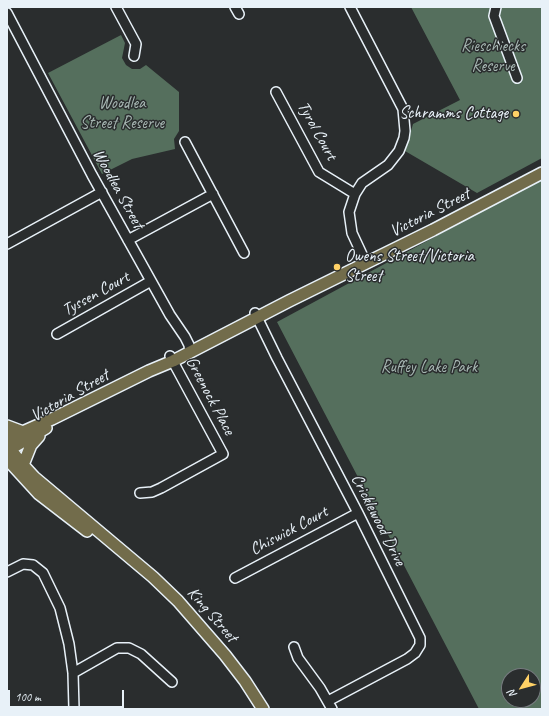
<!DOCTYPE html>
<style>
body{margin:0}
#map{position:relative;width:549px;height:716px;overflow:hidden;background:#2a2d2e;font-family:Caveat,sans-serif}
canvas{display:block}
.frame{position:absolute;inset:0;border:8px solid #e8f1f8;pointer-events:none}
.north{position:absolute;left:501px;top:668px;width:40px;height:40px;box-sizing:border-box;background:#2a2d2e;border:1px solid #767b7f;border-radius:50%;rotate:234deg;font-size:11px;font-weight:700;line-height:16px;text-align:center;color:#e8f1f8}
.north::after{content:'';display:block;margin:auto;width:14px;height:18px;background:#ffd166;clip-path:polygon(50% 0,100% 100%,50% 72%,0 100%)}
.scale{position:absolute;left:8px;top:690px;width:116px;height:18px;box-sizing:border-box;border:2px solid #e8f1f8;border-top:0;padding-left:5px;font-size:12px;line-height:14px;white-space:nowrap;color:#e8f1f8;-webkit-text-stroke:3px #2a2d2e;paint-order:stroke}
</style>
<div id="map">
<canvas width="549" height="716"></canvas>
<div class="frame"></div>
<div class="north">N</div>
<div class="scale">100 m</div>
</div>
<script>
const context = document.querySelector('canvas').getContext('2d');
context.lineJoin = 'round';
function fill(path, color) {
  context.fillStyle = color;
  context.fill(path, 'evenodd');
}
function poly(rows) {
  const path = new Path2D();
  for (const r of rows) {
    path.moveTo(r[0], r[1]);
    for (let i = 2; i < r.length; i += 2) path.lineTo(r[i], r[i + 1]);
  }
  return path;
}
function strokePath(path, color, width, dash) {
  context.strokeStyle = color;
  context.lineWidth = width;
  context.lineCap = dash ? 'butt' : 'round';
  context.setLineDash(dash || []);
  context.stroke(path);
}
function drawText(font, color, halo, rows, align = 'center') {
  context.font = font + ' Caveat,sans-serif';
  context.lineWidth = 3;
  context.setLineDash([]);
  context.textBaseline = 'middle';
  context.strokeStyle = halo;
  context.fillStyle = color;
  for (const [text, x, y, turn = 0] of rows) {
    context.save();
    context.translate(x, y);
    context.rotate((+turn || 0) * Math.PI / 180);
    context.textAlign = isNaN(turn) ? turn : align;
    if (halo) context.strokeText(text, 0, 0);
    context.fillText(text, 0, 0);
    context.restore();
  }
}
fill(poly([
 [411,7,542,7,542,158,477,193,405,151,413,124,460,100],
 [121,35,125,43,122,58,126,65,132,69,140,69,146,65,179,92,179,131,174,139,175,149,132,159,102,174,48,73],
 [542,179,542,709,479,709,277,322],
 [509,676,533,676,533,700,509,700]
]), '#556f5d');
const minor = poly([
 [116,7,136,44,134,56],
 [235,7,239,14],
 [350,7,403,109,405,131,404,138,399,151,388,165,362,183,355,194,349,212,352,233,366,263],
 [496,7,494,16,517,78],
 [7,13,92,175,170,315,185,337,189,345,190,353],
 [276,92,319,172,355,194],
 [185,142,244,253],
 [128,240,213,194],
 [7,244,102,192],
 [255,313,277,358,358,513,420,638,420,645,415,653,407,659,328,701],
 [57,334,151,281],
 [140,493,152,492,161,488,223,454,170,356],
 [7,572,23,564,33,565,43,573,60,608,69,644,73,673,74,709],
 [235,578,358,513],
 [294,647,298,658,320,688,332,709],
 [73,673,117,648,129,648,141,654,172,682]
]);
const major = poly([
 [7,426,23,432],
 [7,439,52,419,149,371,173,361,289,301,433,230,542,173],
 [7,445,23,465,34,477,153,577,178,601,225,655,245,681,263,709],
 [7,451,46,428],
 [7,459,39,494,87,531],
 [23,465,31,445,39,436]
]);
strokePath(minor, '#e8f1f8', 12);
strokePath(major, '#e8f1f8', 14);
strokePath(minor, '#2a2d2e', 9);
strokePath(major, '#726c4b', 11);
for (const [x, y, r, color] of [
 [516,114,4,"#ffd166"],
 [337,267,4,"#ffd166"]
]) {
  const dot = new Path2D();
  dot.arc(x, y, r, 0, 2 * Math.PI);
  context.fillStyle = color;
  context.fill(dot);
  strokePath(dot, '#2a2d2e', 1.5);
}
drawText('17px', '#a6b6b2', '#2a2d2e', [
 ["Rieschiecks",493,47],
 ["Reserve",493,67],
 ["Woodlea",122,104],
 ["Street Reserve",122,124],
 ["Ruffey Lake Park",429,368]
]);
drawText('17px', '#e8f1f8', '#2a2d2e', [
 ["Schramms Cottage",508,114],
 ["Owens Street/Victoria",345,257,"left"],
 ["Street",345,277,"left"]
], 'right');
drawText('17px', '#e8f1f8', '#2a2d2e', [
 ["Tyrol Court",317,131,61],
 ["Woodlea Street",118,189,61],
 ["Victoria Street",430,213,-27],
 ["Tyssen Court",96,294,-29],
 ["Victoria Street",70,396,-30],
 ["Greenock Place",210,396,62],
 ["Cricklewood Drive",378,520,63],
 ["Chiswick Court",289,531,-28],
 ["King Street",212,615,49]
]);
</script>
